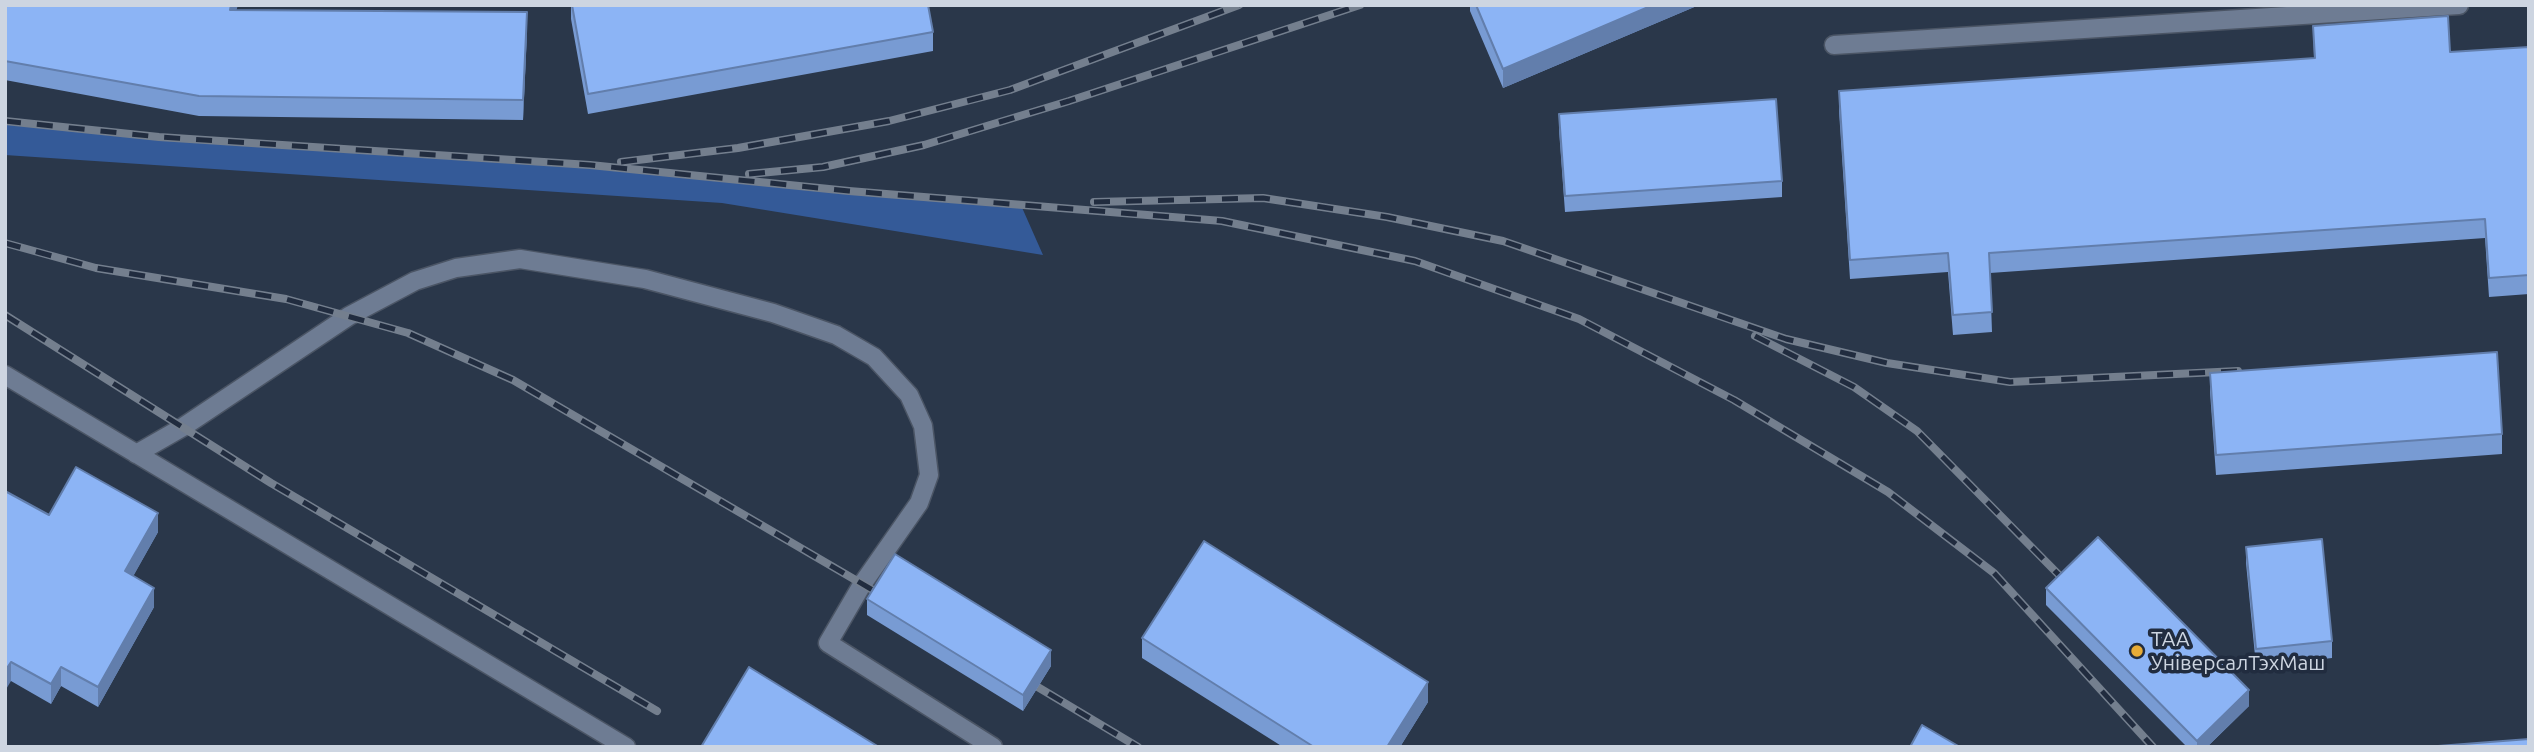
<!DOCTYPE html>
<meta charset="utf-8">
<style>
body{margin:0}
#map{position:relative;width:2534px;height:752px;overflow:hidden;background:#2a374a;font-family:Ubuntu,sans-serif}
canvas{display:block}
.frame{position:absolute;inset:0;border:7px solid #cdd5e1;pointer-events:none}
</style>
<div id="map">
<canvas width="2534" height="752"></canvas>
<div class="frame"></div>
</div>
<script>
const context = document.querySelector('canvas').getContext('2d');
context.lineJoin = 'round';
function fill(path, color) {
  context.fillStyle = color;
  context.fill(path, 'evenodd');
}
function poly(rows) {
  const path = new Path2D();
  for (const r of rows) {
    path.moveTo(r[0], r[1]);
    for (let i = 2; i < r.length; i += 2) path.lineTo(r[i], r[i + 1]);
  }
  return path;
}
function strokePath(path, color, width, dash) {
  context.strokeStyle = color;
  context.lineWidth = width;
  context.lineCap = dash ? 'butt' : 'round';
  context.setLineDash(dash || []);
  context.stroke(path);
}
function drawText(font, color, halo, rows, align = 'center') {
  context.font = font + ' Ubuntu,sans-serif';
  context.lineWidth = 7;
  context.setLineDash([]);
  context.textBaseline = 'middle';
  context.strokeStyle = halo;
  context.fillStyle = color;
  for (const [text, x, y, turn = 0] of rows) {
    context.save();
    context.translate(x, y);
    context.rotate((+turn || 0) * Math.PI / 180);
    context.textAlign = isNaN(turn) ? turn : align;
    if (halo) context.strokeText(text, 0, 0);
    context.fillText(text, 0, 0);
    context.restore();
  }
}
fill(poly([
 [5,121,159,137,590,165,1020,203,1043,255,722,203,5,155]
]), '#345a98');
const minor = poly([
 [1834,45,2459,5],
 [5,375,626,747],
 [136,454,183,427,349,316,415,281,456,268,520,259,645,279,773,313,836,335,874,357,909,395,923,426,929,475,919,503,863,583,828,643,993,747]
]);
strokePath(minor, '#4b5565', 21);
strokePath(minor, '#6e7c93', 18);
const rail = poly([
 [5,121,159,137,590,165,849,191,1222,221,1415,261,1579,319,1734,400,1888,492,1994,573,2153,747],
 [621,162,738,148,889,121,1010,90,1239,5],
 [749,174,823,167,924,145,1069,101,1360,5],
 [1094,202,1263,198,1387,217,1503,241,1786,339,1887,363,2010,382,2238,371],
 [5,243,96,268,286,299,408,333,513,380,888,599],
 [5,315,271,483,657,711],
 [1755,336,1854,387,1917,431,2059,575],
 [1021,677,1138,747]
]);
strokePath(rail, '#747f8e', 8);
strokePath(rail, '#212c3f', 5, [16]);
fill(poly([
 [5,5,238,5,236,10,527,31,523,120,199,116,5,80],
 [571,5,928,5,933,32,933,51,588,114,571,19],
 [1470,5,1699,5,1503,88,1470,11],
 [2313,26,2450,52,2529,47,2529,294,2489,297,2485,238,1990,273,1992,332,1953,335,1948,272,1850,279,1839,111,1839,91,2314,58],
 [1559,114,1782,181,1782,197,1565,212,1559,130],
 [2210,373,2502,434,2502,454,2216,475,2210,392],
 [5,491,49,515,158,532,133,576,154,607,98,707,61,686,51,704,11,681],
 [2246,547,2332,641,2332,658,2256,666,2246,563],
 [2046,588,2249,706,2207,747,2187,747,2046,605],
 [867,599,1051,666,1023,711,867,615],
 [1142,638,1428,702,1400,747,1283,747,1142,658]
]), '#789bd3');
fill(poly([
 [231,5,238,5,230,30,230,10],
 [1653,5,1699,5,1503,88,1503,69],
 [527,12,527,31,523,120,523,100],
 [158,513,158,532,125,591,125,571],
 [154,588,154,607,98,707,98,687],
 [1051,650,1051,666,1023,711,1023,695],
 [11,662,11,681,5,691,5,671],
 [61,667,61,686,51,704,51,684],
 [1428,682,1428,702,1400,747,1387,747],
 [2249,690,2249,706,2207,747,2197,747,2197,741]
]), '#627eac');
const building = poly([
 [5,5,231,5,230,10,527,12,523,100,199,96,5,61,5,5],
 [572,5,928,5,933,32,588,94,572,5],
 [1476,5,1653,5,1503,69,1476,5],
 [2448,16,2450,52,2529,47,2529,275,2489,278,2485,219,1989,253,1992,312,1953,315,1948,253,1850,260,1839,91,2315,58,2313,26,2448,16],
 [1776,99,1782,181,1565,196,1559,114,1776,99],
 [2497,352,2502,434,2216,455,2210,373,2497,352],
 [76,467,158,513,125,571,154,588,98,687,61,667,51,684,11,662,5,671,5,491,49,515,76,467],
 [2098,537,2249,690,2197,741,2046,588,2098,537],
 [2322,539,2332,641,2256,649,2246,547,2322,539],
 [1204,541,1428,682,1387,747,1314,747,1142,638,1204,541],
 [895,554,1051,650,1023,695,867,599,895,554],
 [749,667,879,747,701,747,749,667],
 [1922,725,1960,747,1910,747,1922,725],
 [2529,739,2529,747,2425,747,2529,739]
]);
fill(building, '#8cb4f5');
strokePath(building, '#627eac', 2);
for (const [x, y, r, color] of [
 [2137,651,7,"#e7ac37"]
]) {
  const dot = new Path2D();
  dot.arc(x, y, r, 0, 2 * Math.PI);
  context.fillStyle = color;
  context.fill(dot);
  strokePath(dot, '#212c3f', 2.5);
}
drawText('21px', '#cdd5e1', '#212c3f', [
 ["ТАА",2151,639],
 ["УніверсалТэхМаш",2151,663]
], 'left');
</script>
